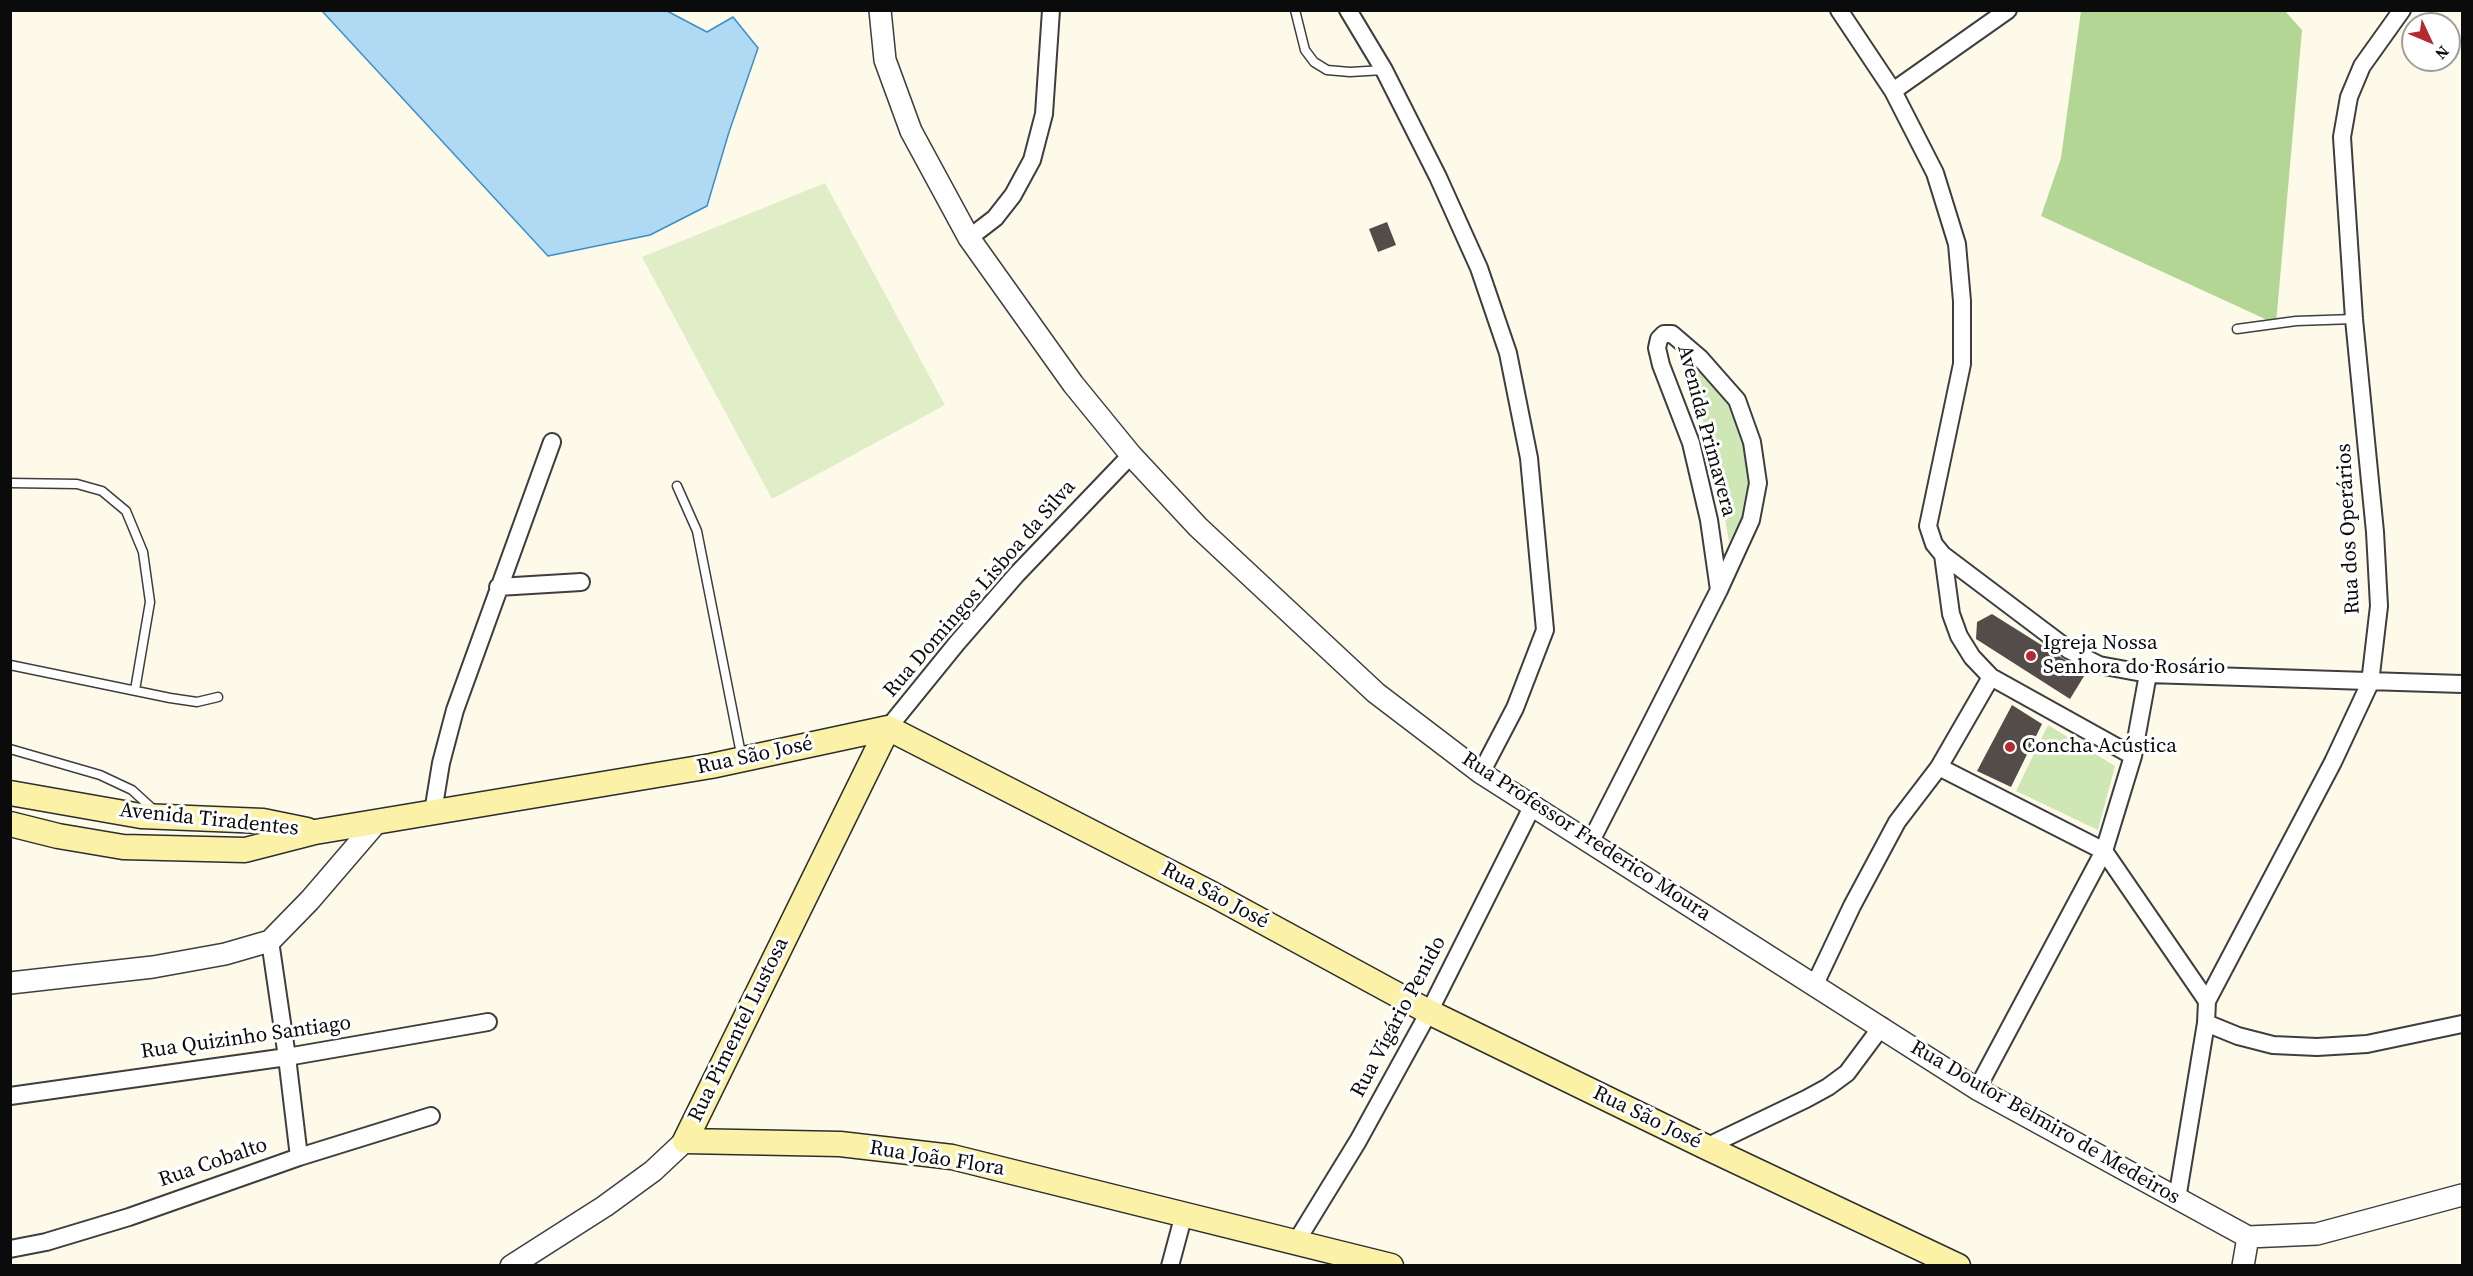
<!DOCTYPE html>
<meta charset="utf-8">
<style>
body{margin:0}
#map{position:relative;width:2473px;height:1276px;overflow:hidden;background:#fefae9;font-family:"Source Serif 4",serif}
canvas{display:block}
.frame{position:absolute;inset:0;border:12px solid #0b0b0b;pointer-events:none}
.north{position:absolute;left:2401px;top:12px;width:60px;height:60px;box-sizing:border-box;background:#fff;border:2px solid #9d9d9d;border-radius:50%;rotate:134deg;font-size:16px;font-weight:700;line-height:24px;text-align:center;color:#0b0b0b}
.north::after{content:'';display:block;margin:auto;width:21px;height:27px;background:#b42a31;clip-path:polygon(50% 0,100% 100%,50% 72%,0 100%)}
</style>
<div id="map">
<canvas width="2473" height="1276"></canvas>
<div class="frame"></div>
<div class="north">N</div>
</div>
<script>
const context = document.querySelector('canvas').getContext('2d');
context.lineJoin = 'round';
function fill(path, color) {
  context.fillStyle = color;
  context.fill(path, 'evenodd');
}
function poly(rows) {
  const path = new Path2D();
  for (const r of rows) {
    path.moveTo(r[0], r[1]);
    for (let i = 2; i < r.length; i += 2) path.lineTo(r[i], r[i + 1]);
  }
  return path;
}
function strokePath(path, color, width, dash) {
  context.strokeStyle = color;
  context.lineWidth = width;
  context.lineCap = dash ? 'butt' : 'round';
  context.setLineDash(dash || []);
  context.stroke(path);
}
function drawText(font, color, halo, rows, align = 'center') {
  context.font = font + ' "Source Serif 4",serif';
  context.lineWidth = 6;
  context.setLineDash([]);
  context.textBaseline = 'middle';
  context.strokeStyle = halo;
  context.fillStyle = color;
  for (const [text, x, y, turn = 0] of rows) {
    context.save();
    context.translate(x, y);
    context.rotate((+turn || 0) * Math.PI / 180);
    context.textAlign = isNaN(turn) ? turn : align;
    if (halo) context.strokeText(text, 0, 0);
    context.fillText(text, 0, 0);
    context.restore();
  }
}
fill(poly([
 [1678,347,1730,399,1746,435,1755,492,1729,542,1714,453],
 [2048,725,2115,766,2098,830,2016,791]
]), '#cfe6b5');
fill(poly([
 [2081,11,2285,11,2302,30,2276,324,2041,216,2061,158]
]), '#b3d695');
fill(poly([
 [825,183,945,405,772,499,642,257]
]), '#e0eec7');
const water = poly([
 [322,11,667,11,707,32,733,17,758,48,729,132,707,206,650,235,548,256,322,11]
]);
fill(water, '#b0daf3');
strokePath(water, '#3b8fc7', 1.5);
fill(poly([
 [1387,222,1396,245,1378,252,1369,229],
 [1992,614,2086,673,2070,699,1976,639,1977,622],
 [2012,705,2042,724,2011,787,1977,771]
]), '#534c48');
const service = poly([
 [1295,10,1305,50,1314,62,1327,70,1350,72,1384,70],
 [2237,329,2296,321,2354,319],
 [10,483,77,484,102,491,126,511,143,552,150,602,135,690],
 [677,486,697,531,742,759],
 [10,665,170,698,197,702,218,697],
 [10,749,100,775,132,790,156,812]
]);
const minor = poly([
 [1348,10,1384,70,1438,177,1479,268,1508,353,1529,458,1545,630,1515,708,1481,773],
 [1839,10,1893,91,1935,173,1957,244,1962,301,1962,364,1928,526,1934,544,1943,555,2069,650,2099,665,2148,674,2462,684],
 [1893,91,2008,10],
 [969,238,995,218,1013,195,1032,160,1044,114,1051,10],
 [1943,555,1951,614,1959,636,1972,657,1991,677,2133,756],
 [498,587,581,582],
 [888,728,957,643,1017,574,1131,455],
 [1939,767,2104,851,2207,1001],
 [433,812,441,763,455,710,552,442],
 [1591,841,1719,590,1751,520,1758,483,1752,442,1737,400,1700,358,1672,334,1664,334,1659,339,1657,348,1661,365,1691,443,1709,520,1719,590],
 [270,941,287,1057,299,1157],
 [1815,984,1852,906,1897,822,1939,767,1991,677],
 [2206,1023,2238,1036,2273,1045,2317,1047,2367,1044,2462,1024],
 [1977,1089,2104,851,2133,756,2148,674],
 [10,1096,287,1057,488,1022],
 [1706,1147,1806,1099,1828,1087,1847,1073,1882,1026],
 [2177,1199,2206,1023,2207,1001,2333,762,2370,683,2379,606,2375,532,2354,319,2342,137,2349,97,2362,66,2402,10],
 [1296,1242,1358,1141,1429,1012,1532,807],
 [10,1249,46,1242,129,1217,299,1157,431,1116],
 [1170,1266,1184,1214]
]);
const tertiary = poly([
 [880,10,885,60,911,131,969,238,1073,384,1131,455,1198,527,1376,693,1481,773,1977,1089,2248,1237,2317,1234,2462,1195],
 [10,983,153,967,225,954,270,941,310,900,377,822],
 [511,1266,605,1206,653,1171,685,1141],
 [2243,1266,2248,1237]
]);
const secondary = poly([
 [888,728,685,1141,840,1144,952,1157,1391,1266],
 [10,793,141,816,263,821,307,830],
 [10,824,58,836,123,847,245,850,315,832,711,766,888,728,1212,894,1429,1012,1706,1147,1958,1266]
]);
strokePath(service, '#3e3e3e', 11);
strokePath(minor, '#3e3e3e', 20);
strokePath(tertiary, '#3e3e3e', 24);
strokePath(secondary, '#2d2d2d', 27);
strokePath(service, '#fff', 8);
strokePath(minor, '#fff', 16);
strokePath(tertiary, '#fff', 21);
strokePath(secondary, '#fbf2a7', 24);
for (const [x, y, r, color] of [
 [2031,656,6,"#b42a31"],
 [2010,747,6,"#b42a31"]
]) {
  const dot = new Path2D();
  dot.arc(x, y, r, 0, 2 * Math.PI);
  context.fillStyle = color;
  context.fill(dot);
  strokePath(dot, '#fff', 2);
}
drawText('21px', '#0b0b0b', '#fff', [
 ["Avenida Primavera",1706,431,75],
 ["Rua dos Operários",2349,529,-93],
 ["Rua Domingos Lisboa da Silva",980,589,-49],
 ["Rua São José",755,756,-12],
 ["Avenida Tiradentes",209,820,6],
 ["Rua Professor Frederico Moura",1586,837,33],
 ["Rua São José",1215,896,28],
 ["Rua Vigário Penido",1399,1017,-62],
 ["Rua Pimentel Lustosa",739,1030,-64],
 ["Rua Quizinho Santiago",246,1038,-8],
 ["Rua São José",1647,1118,26],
 ["Rua Doutor Belmiro de Medeiros",2045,1123,30],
 ["Rua João Flora",937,1159,9],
 ["Rua Cobalto",213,1163,-19]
]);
drawText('21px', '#0b0b0b', '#fff', [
 ["Igreja Nossa",2043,644],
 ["Senhora do Rosário",2043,668],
 ["Concha Acústica",2022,747]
], 'left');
</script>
